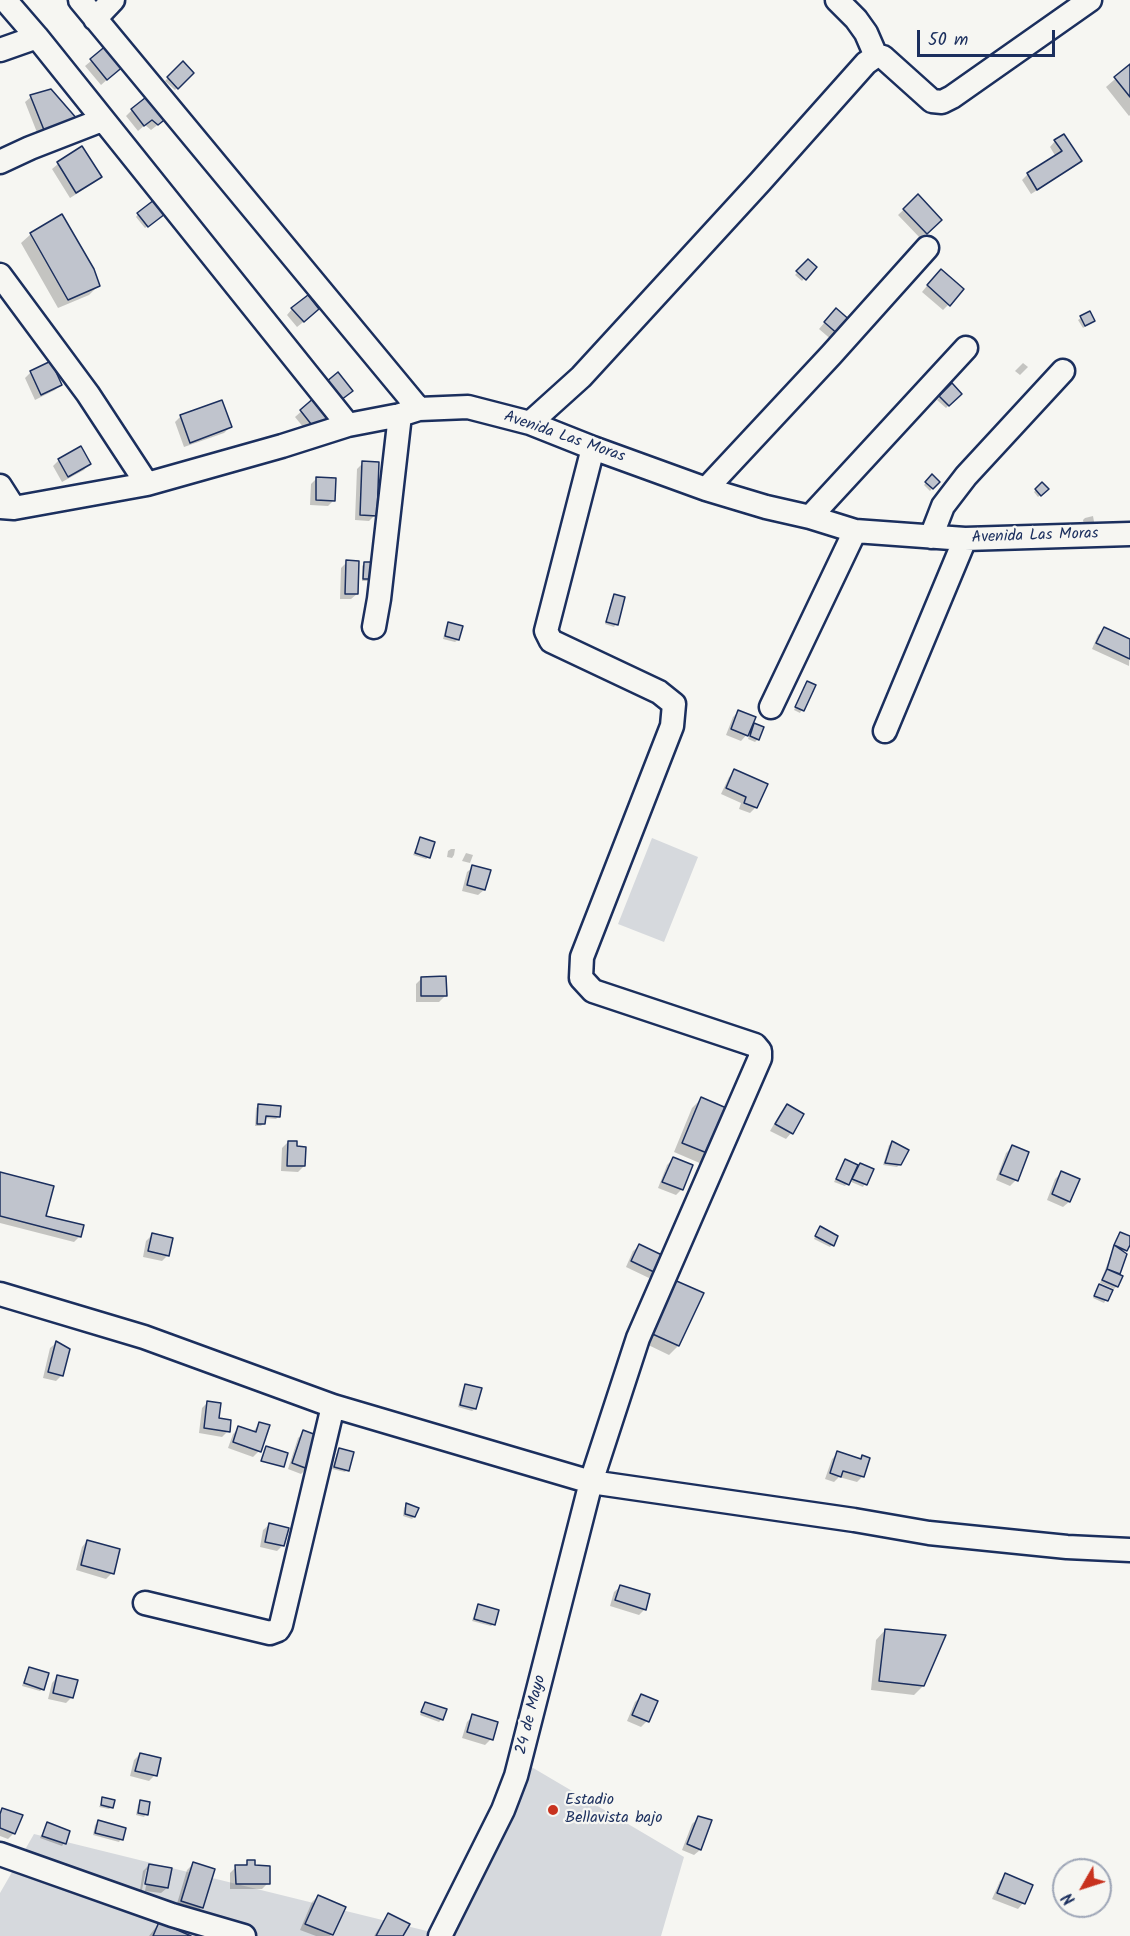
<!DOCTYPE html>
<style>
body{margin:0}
#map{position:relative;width:1130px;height:1936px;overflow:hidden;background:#f6f6f2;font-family:Kalam,sans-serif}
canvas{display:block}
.north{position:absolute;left:1052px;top:1858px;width:60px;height:60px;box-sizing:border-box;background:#f6f6f2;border:2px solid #9ea6b7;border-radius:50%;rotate:231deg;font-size:16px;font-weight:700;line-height:24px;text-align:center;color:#1b2f5e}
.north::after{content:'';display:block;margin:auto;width:21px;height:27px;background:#c8321e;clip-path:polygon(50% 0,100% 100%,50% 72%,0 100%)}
.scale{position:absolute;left:917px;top:30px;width:138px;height:27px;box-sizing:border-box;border:3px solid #1b2f5e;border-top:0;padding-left:8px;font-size:18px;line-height:21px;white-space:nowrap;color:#1b2f5e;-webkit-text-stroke:4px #f6f6f2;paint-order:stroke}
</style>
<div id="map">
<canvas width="1130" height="1936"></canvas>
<div class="north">N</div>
<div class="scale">50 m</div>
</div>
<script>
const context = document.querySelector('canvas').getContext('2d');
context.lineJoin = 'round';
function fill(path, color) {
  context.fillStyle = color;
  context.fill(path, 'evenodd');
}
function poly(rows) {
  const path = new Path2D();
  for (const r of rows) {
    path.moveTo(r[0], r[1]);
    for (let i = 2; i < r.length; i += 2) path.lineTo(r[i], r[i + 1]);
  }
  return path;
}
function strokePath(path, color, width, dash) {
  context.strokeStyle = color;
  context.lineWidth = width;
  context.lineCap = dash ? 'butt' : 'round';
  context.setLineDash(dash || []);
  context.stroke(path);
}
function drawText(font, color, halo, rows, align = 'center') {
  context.font = font + ' Kalam,sans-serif';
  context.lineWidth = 4.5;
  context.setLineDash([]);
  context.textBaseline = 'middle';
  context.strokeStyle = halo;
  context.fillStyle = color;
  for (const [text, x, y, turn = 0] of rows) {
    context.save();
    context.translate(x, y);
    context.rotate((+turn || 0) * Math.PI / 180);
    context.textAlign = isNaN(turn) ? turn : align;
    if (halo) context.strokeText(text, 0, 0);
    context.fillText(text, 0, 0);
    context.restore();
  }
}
fill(poly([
 [652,838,698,857,664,942,618,924],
 [523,1762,684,1857,661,1936,442,1936],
 [34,1834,431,1932,428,1936,0,1936,0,1893]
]), '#d6d9dd');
fill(poly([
 [91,61,117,71,101,85,85,66],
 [183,63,192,73,175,90,165,81],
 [1130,66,1130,115,1129,116,1106,87],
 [31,97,76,120,40,140,25,102],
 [132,110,160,123,151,130,145,125,138,131,126,116],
 [1055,141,1080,161,1074,167,1031,194,1022,180,1028,174,1056,157,1050,147],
 [82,148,100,177,94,183,70,198,52,169,58,164],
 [918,196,940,220,921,239,898,215],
 [138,214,160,216,145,228,136,217],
 [61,216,99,285,89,295,58,308,21,243,31,234],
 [808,261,815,267,802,281,795,275],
 [935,276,949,304,943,310,922,292],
 [292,309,312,315,297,327,287,315],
 [830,316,850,322,833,341,819,329],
 [1081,318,1091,323,1083,328,1078,320],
 [1023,363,1028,367,1020,375,1015,371],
 [31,372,61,384,55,390,35,400,25,378],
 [952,385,960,394,946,408,937,400],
 [315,399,328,416,308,433,295,417],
 [181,416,230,427,224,433,184,447,175,422],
 [81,448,89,464,84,470,62,482,53,466,59,460],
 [363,463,375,515,369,521,355,520,357,469],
 [932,476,938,482,930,491,924,485],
 [317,478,334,500,328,506,310,505,311,484],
 [1042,484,1047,489,1038,497,1034,492],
 [1093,516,1095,527,1085,531,1083,520,1085,518],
 [347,562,357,594,351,599,340,599,341,568],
 [364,564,371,581,362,581,362,566],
 [614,596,616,624,614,627,605,624,612,598],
 [449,624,458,640,455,642,443,639,446,626],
 [1104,629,1130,641,1129,666,1092,649,1098,635],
 [807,683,814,686,800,713,794,710],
 [739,711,748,732,755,725,758,739,755,742,748,739,751,730,741,741,726,735,733,717],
 [735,771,756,807,750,813,739,809,741,803,721,794,729,777],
 [420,839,429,857,426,859,413,855],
 [451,849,455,849,454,855,452,858,447,857,448,851],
 [466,853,473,855,470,863,462,861],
 [473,867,484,890,478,895,462,891,467,872],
 [422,978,445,996,439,1002,416,1002,416,984],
 [701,1099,729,1110,702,1164,674,1152,692,1108],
 [259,1105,279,1116,276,1119,264,1118,263,1124,261,1126,255,1126,256,1108],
 [787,1106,802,1114,791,1133,786,1139,770,1131,781,1112],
 [288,1142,304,1166,298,1172,281,1171,282,1148],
 [892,1143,900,1164,897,1167,883,1165,889,1145],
 [1012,1147,1016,1180,1010,1186,996,1180,1006,1153],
 [673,1159,682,1189,676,1195,658,1188,667,1165],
 [845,1160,853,1172,861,1164,872,1170,863,1187,849,1181,845,1186,834,1182],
 [1061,1173,1078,1180,1069,1202,1063,1207,1047,1200,1055,1179],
 [0,1174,44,1217,80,1236,74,1242,0,1223],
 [818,1230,832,1245,830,1247,814,1239],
 [152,1235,168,1255,162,1261,143,1257,146,1241],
 [1118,1236,1130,1238,1130,1241,1123,1253,1119,1273,1117,1275,1117,1286,1114,1289,1100,1283],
 [639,1246,655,1272,649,1278,626,1267,633,1251],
 [1097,1289,1111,1291,1104,1303,1093,1298],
 [702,1294,678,1346,669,1355,640,1341],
 [56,1343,62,1375,56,1381,43,1378,50,1348],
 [466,1385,475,1409,472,1411,458,1407,463,1388],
 [208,1402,217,1420,228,1431,222,1437,199,1433,202,1408],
 [260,1423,259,1451,253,1457,228,1448,233,1434,239,1428,253,1432],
 [304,1432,307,1468,301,1474,288,1469,298,1438],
 [340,1450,347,1470,345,1472,332,1469,337,1453],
 [838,1453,859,1460,863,1457,862,1477,857,1482,839,1477,834,1482,825,1479,832,1459],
 [406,1505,414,1517,412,1519,403,1516,404,1508],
 [269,1525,283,1545,277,1551,260,1547,263,1530],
 [87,1541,112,1573,106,1579,76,1570,82,1547],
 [620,1587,645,1609,639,1615,610,1606,614,1592],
 [478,1606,494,1624,491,1626,472,1621,476,1609],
 [885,1630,923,1686,914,1695,871,1690,876,1640],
 [30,1669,43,1689,40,1691,22,1686,27,1671],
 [57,1677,72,1697,66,1703,48,1699,52,1683],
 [641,1696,647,1721,641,1727,627,1721,635,1702],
 [425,1703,442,1719,439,1722,420,1715],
 [473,1716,491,1739,485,1745,462,1738,467,1722],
 [140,1754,155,1775,149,1781,130,1776,134,1760],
 [103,1799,112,1807,109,1809,99,1807],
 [141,1802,146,1814,144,1817,136,1815,138,1805],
 [3,1809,14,1833,8,1839,0,1836,0,1812],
 [698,1818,710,1821,700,1850,694,1855,682,1850,692,1824],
 [98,1822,121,1839,119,1842,93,1835,95,1825],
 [47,1824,64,1843,62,1846,40,1838],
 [248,1862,268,1883,262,1889,230,1889,230,1873,236,1867,243,1867],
 [193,1864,202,1907,196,1913,176,1907,187,1870],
 [149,1865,167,1888,161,1893,145,1891,149,1870,146,1870,142,1890,140,1890,143,1871],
 [1006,1875,1023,1903,1018,1909,992,1899,1000,1881],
 [318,1896,332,1934,330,1936,316,1936,300,1930,312,1902],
 [388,1915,402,1936,374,1936,383,1921],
 [159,1923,188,1936,149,1936]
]), '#0003');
const building = poly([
 [108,44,125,65,107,80,90,59,108,44],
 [183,61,194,73,178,89,167,77,183,61],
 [1130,64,1130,97,1114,77,1130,64],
 [51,89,78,120,46,135,30,95,51,89],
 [150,94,168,117,158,125,152,120,144,126,131,109,150,94],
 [1064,134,1082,161,1037,190,1027,173,1062,151,1054,140,1064,134],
 [82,146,102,177,76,193,57,162,82,146],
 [918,194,942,220,927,234,903,209,918,194],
 [154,200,165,214,148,227,137,213,154,200],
 [62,214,94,269,100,286,68,300,30,233,62,214],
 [808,259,817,267,806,280,796,271,808,259],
 [941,269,964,289,950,306,927,285,941,269],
 [308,295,319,309,304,322,291,308,308,295],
 [836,308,852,322,840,336,824,322,836,308],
 [1090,311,1095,321,1085,326,1080,316,1090,311],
 [51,361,62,385,41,395,30,371,51,361],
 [338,372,353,391,341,400,326,382,338,372],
 [952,383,962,394,949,406,939,396,952,383],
 [315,397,330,416,315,429,300,410,315,397],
 [222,400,232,427,190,443,180,415,222,400],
 [81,446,91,464,68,477,58,459,81,446],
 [362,461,379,462,377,516,360,515,362,461],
 [932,474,940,482,933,489,925,482,932,474],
 [316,477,336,478,335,501,316,500,316,477],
 [1042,482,1049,489,1041,496,1035,489,1042,482],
 [346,560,359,561,358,594,345,594,346,560],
 [364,562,376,562,375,579,363,579,364,562],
 [614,594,625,597,618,625,606,622,614,594],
 [448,622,463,626,459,640,445,636,448,622],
 [1104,627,1130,639,1130,659,1096,643,1104,627],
 [807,681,816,685,804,711,795,707,807,681],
 [738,710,756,717,748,736,731,729,738,710],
 [754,723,764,727,759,740,750,736,754,723],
 [734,769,768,784,757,808,744,803,746,797,726,788,734,769],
 [420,837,435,842,430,858,415,853,420,837],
 [472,865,491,870,485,890,467,885,472,865],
 [446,976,447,996,421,996,421,977,446,976],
 [701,1097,731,1110,712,1155,682,1143,701,1097],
 [258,1104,281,1106,280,1117,266,1116,265,1124,257,1124,258,1104],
 [787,1104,804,1114,793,1134,775,1124,787,1104],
 [288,1141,297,1141,297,1146,306,1147,305,1166,287,1166,288,1141],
 [892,1141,909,1150,901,1165,885,1163,892,1141],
 [1012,1145,1029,1152,1018,1181,1000,1174,1012,1145],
 [673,1157,693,1165,683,1190,662,1182,673,1157],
 [845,1159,858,1165,849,1185,836,1179,845,1159],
 [860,1163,874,1169,867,1185,852,1179,860,1163],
 [1061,1171,1080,1179,1070,1202,1052,1194,1061,1171],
 [0,1172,54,1186,46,1216,84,1225,81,1237,0,1216,0,1172],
 [820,1226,838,1236,834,1246,815,1236,820,1226],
 [1120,1232,1130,1236,1130,1245,1127,1251,1114,1245,1120,1232],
 [152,1233,173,1238,169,1256,148,1251,152,1233],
 [639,1244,664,1256,656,1273,631,1261,639,1244],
 [1114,1245,1127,1254,1120,1274,1107,1269,1114,1245],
 [1107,1269,1123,1276,1118,1287,1102,1280,1107,1269],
 [672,1279,704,1293,679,1346,648,1332,672,1279],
 [1099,1284,1113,1290,1108,1301,1094,1296,1099,1284],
 [56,1341,70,1349,63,1376,48,1372,56,1341],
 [465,1384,482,1388,476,1409,460,1405,465,1384],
 [207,1401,221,1403,219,1418,231,1420,230,1432,204,1428,207,1401],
 [259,1422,270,1425,261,1452,233,1442,238,1426,256,1432,259,1422],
 [303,1430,319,1436,308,1469,292,1463,303,1430],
 [266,1446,288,1453,284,1467,261,1461,266,1446],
 [339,1448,354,1452,349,1471,334,1467,339,1448],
 [837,1451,861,1459,862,1455,870,1458,864,1477,843,1471,841,1477,830,1473,837,1451],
 [406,1503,419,1508,415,1517,405,1514,406,1503],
 [269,1523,289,1528,284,1546,265,1542,269,1523],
 [87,1540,120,1549,114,1574,81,1565,87,1540],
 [620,1585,650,1594,646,1610,615,1600,620,1585],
 [478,1604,499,1610,495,1625,474,1619,478,1604],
 [885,1629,946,1635,924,1686,879,1681,885,1629],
 [29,1667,49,1673,44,1690,24,1683,29,1667],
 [57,1675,78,1680,73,1698,53,1693,57,1675],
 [641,1694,658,1701,649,1722,632,1715,641,1694],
 [425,1702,447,1709,443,1720,421,1712,425,1702],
 [472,1714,498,1722,493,1740,467,1732,472,1714],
 [140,1753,161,1758,157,1776,135,1771,140,1753],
 [102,1797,115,1800,113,1808,101,1805,102,1797],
 [140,1800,150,1802,148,1815,138,1813,140,1800],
 [2,1808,23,1815,15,1834,0,1828,0,1814,2,1808],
 [698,1816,712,1820,701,1850,687,1844,698,1816],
 [98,1820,126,1828,123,1840,95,1833,98,1820],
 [47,1822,70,1831,66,1844,42,1836,47,1822],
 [247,1860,255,1860,255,1865,270,1866,270,1884,236,1884,235,1865,247,1865,247,1860],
 [193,1862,215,1869,203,1908,181,1901,193,1862],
 [149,1864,172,1868,168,1888,145,1884,149,1864],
 [1005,1873,1033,1885,1025,1904,997,1893,1005,1873],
 [318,1895,346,1907,333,1935,305,1924,318,1895],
 [388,1913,410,1924,403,1936,376,1936,388,1913],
 [159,1922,191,1936,153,1936,159,1922]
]);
fill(building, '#c0c4cd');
strokePath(building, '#1b2f5e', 1.5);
const minor = poly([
 [5,0,37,37,348,425],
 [80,0,419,409],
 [837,0,856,19,866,33,876,56],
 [95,19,113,0],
 [0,50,37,37],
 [0,162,30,148,102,120],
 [0,275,88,394,147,484],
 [530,423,581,377,760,182,866,63,876,56,883,57,932,101,942,102,952,97,1090,0],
 [0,486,14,508],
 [706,489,831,355,927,248],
 [0,507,14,508,147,484,282,446,348,425,400,415,419,409,468,407,530,423,593,448,706,489,766,507,810,517,855,531,965,539,1130,534],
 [810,517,966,348],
 [931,537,943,506,966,476,1063,371],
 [374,627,379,599,400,415],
 [771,707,855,531],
 [885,731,965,539],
 [0,1294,144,1337,333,1406,591,1482,854,1520,929,1533,1067,1547,1130,1550],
 [145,1603,270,1633,278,1630,281,1625,333,1406],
 [0,1854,172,1915,244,1936],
 [440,1936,503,1810,516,1776,591,1482,638,1338,760,1058,760,1051,755,1045,593,991,581,978,582,957,672,726,674,704,659,692,551,641,546,631,593,448]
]);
strokePath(minor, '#1b2f5e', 27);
strokePath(minor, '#f6f6f2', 22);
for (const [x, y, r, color] of [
 [553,1810,6,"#c8321e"]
]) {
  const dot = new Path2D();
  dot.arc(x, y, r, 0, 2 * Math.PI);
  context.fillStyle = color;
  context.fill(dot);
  strokePath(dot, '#f6f6f2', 2);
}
drawText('16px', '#1b2f5e', '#f6f6f2', [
 ["Avenida Las Moras",564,438,19],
 ["Avenida Las Moras",1035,537,-2],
 ["24 de Mayo",532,1715,-76]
]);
drawText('16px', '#1b2f5e', '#f6f6f2', [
 ["Estadio",565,1801],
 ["Bellavista bajo",565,1819]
], 'left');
</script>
